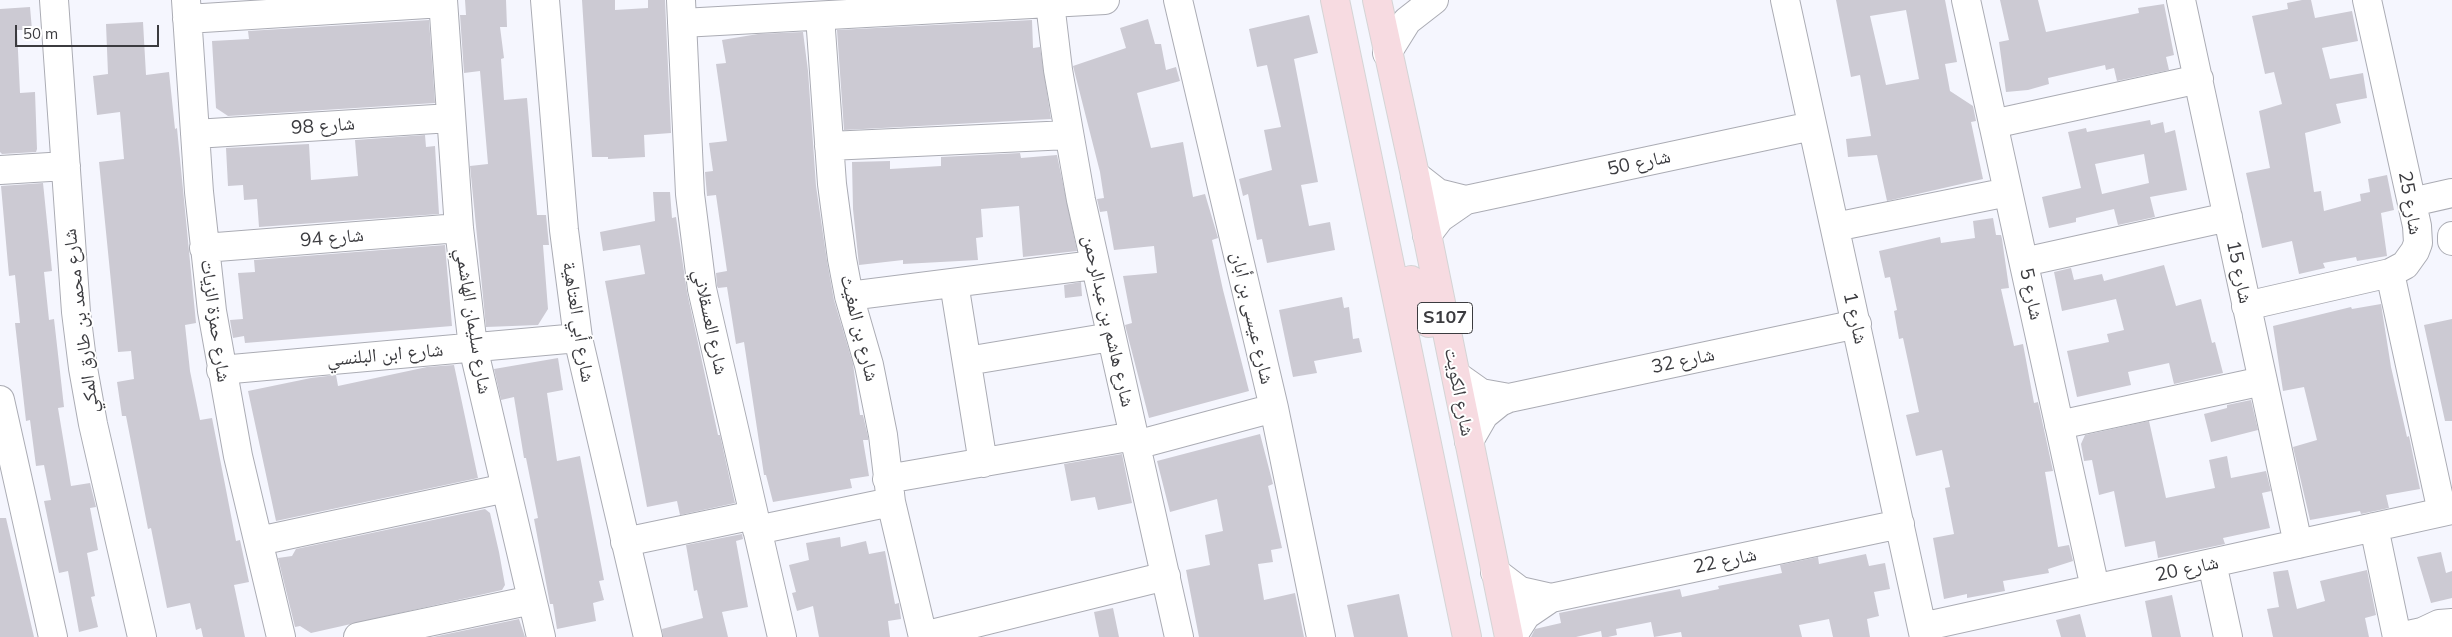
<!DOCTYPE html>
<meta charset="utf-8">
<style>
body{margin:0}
#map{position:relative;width:2452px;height:637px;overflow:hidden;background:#f5f6fe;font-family:Mulish,sans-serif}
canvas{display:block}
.scale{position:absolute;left:15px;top:25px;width:144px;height:22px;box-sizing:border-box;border:2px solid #3b3b3f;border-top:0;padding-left:6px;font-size:15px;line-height:18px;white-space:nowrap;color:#3b3b3f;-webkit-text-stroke:4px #fff;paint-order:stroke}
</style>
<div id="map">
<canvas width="2452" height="637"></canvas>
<div class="scale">50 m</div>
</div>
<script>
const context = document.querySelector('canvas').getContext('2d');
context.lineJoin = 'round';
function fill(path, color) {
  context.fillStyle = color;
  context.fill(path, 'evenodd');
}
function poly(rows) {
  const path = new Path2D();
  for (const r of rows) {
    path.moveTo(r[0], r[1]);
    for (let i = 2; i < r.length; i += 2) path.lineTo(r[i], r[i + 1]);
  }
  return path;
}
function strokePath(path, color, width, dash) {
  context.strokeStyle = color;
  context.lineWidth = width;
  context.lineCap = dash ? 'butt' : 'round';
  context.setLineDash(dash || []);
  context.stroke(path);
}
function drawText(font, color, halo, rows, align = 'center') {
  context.font = font + ' Mulish,"Noto Naskh Arabic",sans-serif';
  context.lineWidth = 4;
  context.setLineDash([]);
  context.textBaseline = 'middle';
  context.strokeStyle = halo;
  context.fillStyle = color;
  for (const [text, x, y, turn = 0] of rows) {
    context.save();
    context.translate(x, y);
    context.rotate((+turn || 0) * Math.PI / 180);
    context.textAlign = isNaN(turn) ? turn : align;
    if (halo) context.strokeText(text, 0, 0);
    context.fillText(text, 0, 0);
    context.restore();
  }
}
fill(poly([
 [465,0,506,0,507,27,500,27,504,58,501,59,504,100,527,98,537,215,546,215,549,245,543,245,548,309,538,325,486,327,470,166,488,164,480,71,464,73,460,15,466,15],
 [582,0,615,0,615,10,648,8,648,0,665,0,671,133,644,135,645,157,608,159,608,157,592,157],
 [1836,0,1945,0,1957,62,1945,64,1950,91,1973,106,1976,121,1971,122,1983,179,1887,201,1877,155,1848,157,1846,139,1871,136,1860,75,1851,77],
 [1906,10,1919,79,1886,85,1870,16],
 [2000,0,2038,0,2046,32,2139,13,2138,8,2164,4,2174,55,2166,57,2169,70,2117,81,2114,68,2106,70,2105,65,2048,78,2049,84,2028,90,2006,92,1999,42,2009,40],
 [2302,0,2311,0,2315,18,2352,11,2358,41,2322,48,2330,79,2363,73,2367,98,2336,104,2341,123,2305,133,2314,192,2321,191,2324,211,2361,201,2360,194,2370,192,2368,179,2387,175,2394,210,2381,213,2387,256,2357,261,2356,257,2323,263,2325,268,2299,274,2292,241,2262,248,2246,173,2270,168,2259,111,2282,104,2274,72,2265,74,2252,16,2288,9,2287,3],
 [30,7,32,30,17,30,20,93,35,92,37,149,36,152,2,154,0,152,0,9],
 [1309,15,1318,53,1294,59,1318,182,1301,185,1309,226,1330,222,1335,250,1267,263,1262,239,1257,240,1248,194,1243,196,1239,179,1272,170,1264,130,1281,127,1267,65,1257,67,1249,29],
 [1148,19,1155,44,1161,44,1166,70,1176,67,1180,81,1137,93,1151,148,1183,142,1193,197,1205,194,1218,238,1212,240,1223,290,1249,391,1149,418,1125,325,1132,323,1123,276,1157,273,1154,246,1114,250,1107,211,1100,212,1097,199,1104,198,1100,172,1073,66,1126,48,1120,28],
 [429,20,435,103,228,116,216,108,212,41,249,39,248,31],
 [1032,20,1033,48,1040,47,1051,119,844,130,837,30],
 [143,22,146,75,169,72,175,129,177,128,196,323,185,325,190,371,200,420,212,418,236,541,240,540,249,582,234,585,245,637,203,637,201,628,196,630,190,603,167,608,151,528,148,529,126,416,122,416,117,382,134,379,131,351,118,352,99,162,124,159,120,112,97,115,93,76,108,74,106,24],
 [803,32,808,71,816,186,827,261,834,300,853,364,860,415,863,415,868,437,868,440,863,440,869,476,850,479,852,488,773,502,766,475,764,475,744,342,736,344,727,287,718,288,717,286,716,273,727,271,716,195,707,196,705,172,713,171,709,143,727,141,716,64,726,63,722,40,758,34],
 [2150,120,2151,125,2163,122,2165,133,2175,130,2187,190,2150,197,2155,217,2118,225,2114,209,2076,218,2076,222,2049,228,2042,197,2081,188,2068,132,2086,128,2087,132],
 [2144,154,2149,183,2102,194,2095,164],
 [425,135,426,147,435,146,439,214,259,227,257,199,244,200,243,185,228,186,226,148,309,144,311,180,358,176,355,140],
 [1020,153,1021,158,1057,155,1077,251,1023,257,1019,206,981,209,983,237,976,238,978,260,903,264,903,260,859,265,853,209,852,162,890,161,890,169,941,166,941,157],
 [43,183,52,271,44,272,49,320,54,319,64,407,58,408,71,486,90,483,96,507,90,508,98,550,87,553,95,596,91,597,98,627,79,632,68,571,59,573,44,501,51,500,44,465,36,466,30,420,26,421,15,323,20,323,15,275,9,276,1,186],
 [653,192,670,192,672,218,676,217,687,292,718,435,720,435,735,503,680,515,677,501,647,507,605,281,645,274,640,245,603,251,600,232,655,221],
 [1993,218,1996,235,2001,235,2002,239,2009,288,2001,289,2014,346,2023,344,2034,403,2038,402,2053,471,2045,472,2058,547,2069,545,2073,561,2048,569,2049,573,2003,581,2005,591,1967,598,1967,594,1944,599,1933,538,1954,534,1945,488,1950,487,1942,450,1916,456,1906,415,1919,412,1903,338,1899,339,1894,311,1897,310,1890,277,1885,278,1879,251,1940,237,1941,243,1975,238,1973,221],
 [445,245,452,326,245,343,244,336,233,338,230,320,243,319,238,273,255,272,254,260],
 [2164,265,2176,306,2201,299,2212,343,2215,342,2223,373,2174,384,2169,363,2128,372,2131,385,2077,397,2067,351,2109,342,2107,334,2124,330,2116,299,2062,311,2054,272,2071,268,2074,280,2102,274,2104,281],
 [1081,282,1082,296,1065,298,1064,285],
 [1342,297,1344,308,1349,307,1353,339,1359,338,1362,352,1314,361,1317,373,1293,377,1279,310],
 [2381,304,2391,367,2407,437,2409,436,2420,489,2386,495,2389,508,2361,514,2360,511,2310,520,2293,447,2317,440,2304,387,2283,391,2273,326,2351,307,2352,309],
 [2452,319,2452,421,2445,421,2424,325],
 [558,358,563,390,547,393,557,461,580,456,604,580,599,581,604,600,593,603,596,621,557,629,553,604,550,604,534,519,538,518,526,458,524,458,514,397,501,400,494,369],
 [454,365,478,478,276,521,248,391,311,378,336,375,338,386,427,367],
 [2251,400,2258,430,2211,442,2204,414,2227,408,2227,405],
 [2149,421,2166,498,2215,488,2209,460,2227,456,2231,478,2266,471,2271,491,2262,493,2270,528,2223,538,2225,544,2158,558,2155,541,2125,547,2114,491,2099,495,2092,460,2084,461,2081,444,2085,435],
 [1260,434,1273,484,1268,486,1282,548,1271,550,1273,562,1258,564,1264,600,1295,593,1304,637,1199,637,1186,570,1210,565,1205,535,1223,531,1217,499,1170,512,1157,461],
 [1122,454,1132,503,1098,510,1095,497,1071,501,1064,464],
 [485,509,490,513,499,552,505,585,502,590,311,633,300,626,295,627,278,558,292,556,296,549],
 [0,518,6,518,34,637,0,637],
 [742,534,743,539,736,541,748,607,722,612,728,637,663,637,662,629,703,618,697,590,694,591,686,545],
 [840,537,841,547,866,541,869,554,885,551,895,604,899,603,901,619,888,621,890,637,819,637,813,606,797,611,792,593,796,592,789,565,809,560,806,543],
 [2441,552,2446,573,2452,571,2452,598,2431,603,2417,557],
 [1866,554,1869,566,1885,563,1890,589,1874,592,1879,616,1867,619,1870,637,1833,637,1829,619,1799,625,1802,637,1682,637,1681,632,1654,637,1651,622,1616,629,1617,635,1608,637,1602,637,1601,631,1576,637,1531,637,1535,629,1561,623,1559,613,1680,589,1682,597,1719,589,1718,586,1782,573,1780,565,1818,557,1819,564],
 [2288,570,2297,609,2325,601,2320,581,2367,570,2376,615,2365,618,2369,637,2273,637,2267,609,2279,607,2273,572],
 [1399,594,1408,637,1354,637,1347,605],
 [2172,595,2181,637,2152,637,2145,601],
 [1113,608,1119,637,1099,637,1094,612],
 [2080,614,2086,637,2061,637,2056,620],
 [519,619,525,637,433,637]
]), '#cccad3');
const minor = poly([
 [54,0,76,312,83,368,93,424,142,637],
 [186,0,199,192,212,311,238,456,281,637],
 [443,0,459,228,473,347,541,637],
 [545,0,564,230,578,338,648,637],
 [681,0,690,194,702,289,782,637],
 [1178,0,1274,408,1321,637],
 [1785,0,1924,637],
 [1966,0,2095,588],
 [2181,0,2298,544],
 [1050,3,1058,70,1081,200,1179,637],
 [820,16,832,184,842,259,849,296,869,365,883,435,891,502,923,637],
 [187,19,443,3],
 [682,23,1105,0],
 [1387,53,1407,21,1434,0],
 [1993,124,2199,79],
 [195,134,451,118],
 [829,146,1069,135],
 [0,170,66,166],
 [1415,175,1438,193,1466,200],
 [2412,202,2452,193],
 [1835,227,2008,192],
 [1427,235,1440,218,1466,200,1812,126],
 [2452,236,2452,241],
 [204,248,459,228],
 [2024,262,2228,217],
 [2390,273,2442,512],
 [954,283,983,463],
 [849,296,1094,265],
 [2246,306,2390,273,2405,265,2415,251,2418,243,2417,226,2367,0],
 [967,361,1111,337],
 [221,370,578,338],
 [1457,376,1481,393,1509,398],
 [0,400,53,637],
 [2059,425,2263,381],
 [1469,441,1484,415,1500,402,1509,398,1857,324],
 [1136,445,1274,408],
 [887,479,1134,436],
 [2374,527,2397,637],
 [757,530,891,502],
 [259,541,506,488],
 [625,542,754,515],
 [2212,563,2228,637],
 [1495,572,1520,591,1551,598],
 [1922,627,2452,510],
 [923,636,1166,576],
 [358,637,532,600],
 [1512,637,1526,615,1551,598,1900,524],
 [2399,637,2422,632,2439,624,2452,623]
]);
const major = poly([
 [1335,0,1467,637],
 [1377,0,1415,175,1509,637],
 [1411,280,1419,315,1423,320,1429,323,1445,319]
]);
strokePath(minor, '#abacb4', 30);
strokePath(major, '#d4d4d5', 30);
strokePath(minor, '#fff', 28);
strokePath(major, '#f7dbe1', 28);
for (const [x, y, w] of [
 [1445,318,55]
]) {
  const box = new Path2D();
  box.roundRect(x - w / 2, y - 15.5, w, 31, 4);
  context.fillStyle = '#fff';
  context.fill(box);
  strokePath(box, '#3b3b3f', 1);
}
drawText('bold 18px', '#3b3b3f', null, [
 ["S107",1445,318]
]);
drawText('19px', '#3b3b3f', '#fff', [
 ["شارع 98",323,126,-4],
 ["شارع 50",1639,163,-12],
 ["شارع 25",2410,203,80],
 ["شارع 94",332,238,-5],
 ["شارع 15",2239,272,78],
 ["شارع 5",2031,294,78],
 ["شارع عيسى بن أبان",1252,318,77],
 ["شارع 1",1855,318,77],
 ["شارع محمد بن طارق المكي",81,321,-97],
 ["شارع حمزة الزيات",215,321,82],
 ["شارع سليمان الهاشمي",473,321,81],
 ["شارع هاشم بن عبدالرحمن",1108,321,77],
 ["شارع أبي العتاهية",578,322,81],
 ["شارع العسقلاني",710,322,78],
 ["شارع بن المغيث",859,328,76],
 ["شارع ابن البلنسي",385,355,-5],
 ["شارع 32",1683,361,-12],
 ["شارع الكويت",1459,392,79],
 ["شارع 22",1725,561,-12],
 ["شارع 20",2187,569,-12]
]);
</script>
